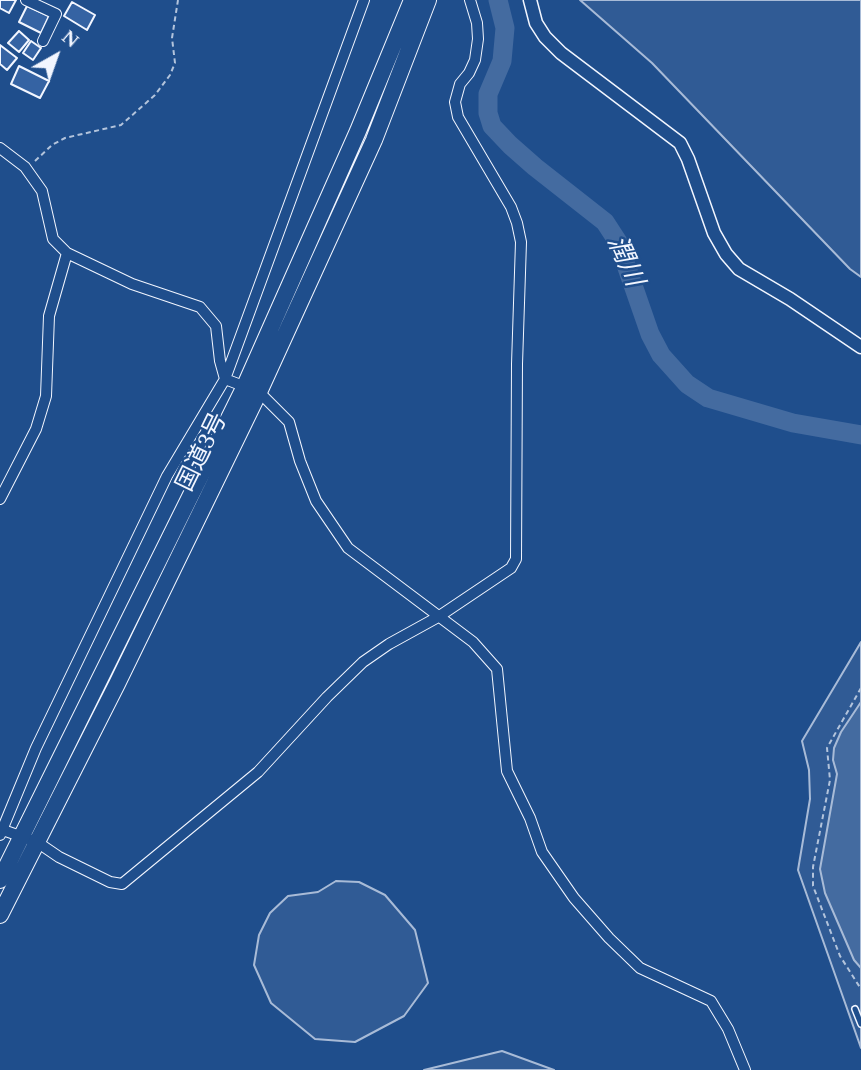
<!DOCTYPE html>
<meta charset="utf-8">
<style>
body{margin:0}
#map{position:relative;width:861px;height:1070px;overflow:hidden;background:#1f4e8c;font-family:Spectral,serif}
canvas{display:block}
.north{position:absolute;left:21px;top:21px;width:70px;height:70px;-webkit-text-stroke:5px #1f4e8c;paint-order:stroke;rotate:40deg;font-size:19px;font-weight:700;line-height:28px;text-align:center;color:#f2f6ff}
.north::after{content:'';display:block;margin:auto;width:24px;height:32px;background:#f2f6ff;clip-path:polygon(50% 0,100% 100%,50% 72%,0 100%)}
</style>
<div id="map">
<canvas width="861" height="1070"></canvas>
<div class="north">N</div>
</div>
<script>
const context = document.querySelector('canvas').getContext('2d');
context.lineJoin = 'round';
function fill(path, color) {
  context.fillStyle = color;
  context.fill(path, 'evenodd');
}
function poly(rows) {
  const path = new Path2D();
  for (const r of rows) {
    path.moveTo(r[0], r[1]);
    for (let i = 2; i < r.length; i += 2) path.lineTo(r[i], r[i + 1]);
  }
  return path;
}
function strokePath(path, color, width, dash) {
  context.strokeStyle = color;
  context.lineWidth = width;
  context.lineCap = dash ? 'butt' : 'round';
  context.setLineDash(dash || []);
  context.stroke(path);
}
function drawText(font, color, halo, rows, align = 'center') {
  context.font = font + ' Spectral,"Noto Sans JP",serif';
  context.lineWidth = 5;
  context.setLineDash([]);
  context.textBaseline = 'middle';
  context.strokeStyle = halo;
  context.fillStyle = color;
  for (const [text, x, y, turn = 0] of rows) {
    context.save();
    context.translate(x, y);
    context.rotate((+turn || 0) * Math.PI / 180);
    context.textAlign = isNaN(turn) ? turn : align;
    if (halo) context.strokeText(text, 0, 0);
    context.fillText(text, 0, 0);
    context.restore();
  }
}
const built = poly([
 [580,0,861,0,861,277,850,269,652,63,580,0],
 [861,642,861,1048,798,870,810,799,809,770,802,741,861,642],
 [336,881,359,882,385,895,415,930,428,983,404,1016,355,1042,315,1039,271,1003,254,965,259,935,270,913,288,896,318,892,336,881],
 [502,1051,554,1070,424,1070,502,1051]
]);
fill(built, '#305b95');
strokePath(built, '#a8bbd7', 2);
const water = poly([
 [861,702,861,968,854,960,825,893,820,869,837,774,833,760,834,748,841,732,861,702]
]);
fill(water, '#446ba0');
strokePath(water, '#a8bbd7', 2);
strokePath(poly([
 [498,0,505,28,502,61,488,94,488,113,492,126,510,145,535,167,605,222,618,242,650,334,661,355,687,384,708,398,793,423,861,435]
]), '#446ba0', 19);
const building = poly([
 [0,0,16,0,9,13,0,8,0,0],
 [72,2,95,15,87,30,64,16,72,2],
 [27,6,49,16,41,33,19,22,27,6],
 [19,31,29,40,19,52,8,43,19,31],
 [31,41,41,48,33,60,23,53,31,41],
 [0,45,17,58,7,70,0,64,0,45],
 [19,66,49,81,40,98,11,84,19,66]
]);
fill(building, '#3563a3');
strokePath(building, '#f2f6ff', 2);
const service = poly([
 [855,1009,861,1024]
]);
const minor = poly([
 [26,0,56,14,43,41],
 [0,148,25,167,42,191,53,239,67,253,132,284,200,307,216,326,220,361,225,379],
 [225,379,259,392,289,422,300,461,316,501,348,548,473,642,497,669,507,771,530,818,542,852,574,898,609,938,640,968,711,1001,728,1029,745,1070],
 [0,499,36,429,46,396,49,316,67,253],
 [3,830,37,842,59,857,110,882,122,884,258,772,327,697,363,662,389,644,438,617,511,568,516,559,517,364,521,242,517,223,511,207,458,117,455,102,460,84,469,73,475,60,478,39,477,23,470,0],
 [0,835,36,748,167,476,225,379,364,0]
]);
const tertiary = poly([
 [530,0,536,23,545,37,561,53,680,143,688,159,714,233,726,254,739,269,790,299,861,347]
]);
const trunk = poly([
 [0,880,244,388,358,131,412,0],
 [0,915,117,684,259,392,374,140,428,0]
]);
strokePath(service, '#f2f6ff', 8);
strokePath(minor, '#f2f6ff', 12);
strokePath(tertiary, '#f2f6ff', 15);
strokePath(trunk, '#f2f6ff', 18);
strokePath(poly([
 [35,161,52,145,65,138,121,125,155,95,170,75,175,63,172,38,178,0],
 [861,688,827,748,830,780,813,867,813,886,840,956,861,989]
]), '#b3c4dc', 2, [5, 3.5]);
strokePath(service, '#1f4e8c', 5);
strokePath(minor, '#1f4e8c', 10);
strokePath(tertiary, '#1f4e8c', 12);
strokePath(trunk, '#1f4e8c', 16);
drawText('24px', '#f2f6ff', '#1f4e8c', [
 ["国道3号",204,453,-64]
]);
drawText('italic 26px', '#f2f6ff', '#1f4e8c', [
 ["潤川",623,262,66]
]);
</script>
